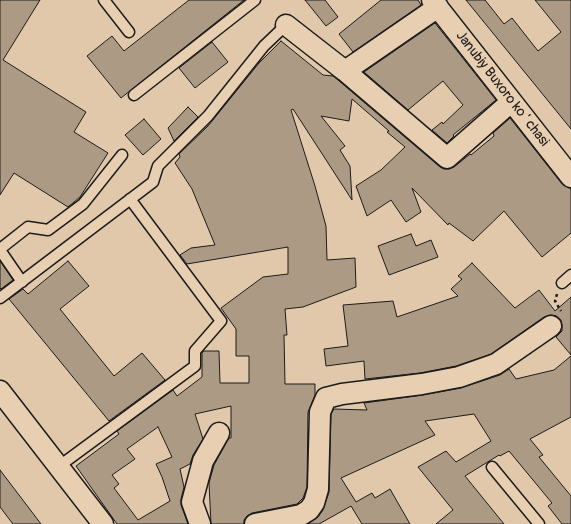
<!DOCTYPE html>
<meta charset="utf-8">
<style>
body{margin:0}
canvas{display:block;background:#e1c8ab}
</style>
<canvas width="571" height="524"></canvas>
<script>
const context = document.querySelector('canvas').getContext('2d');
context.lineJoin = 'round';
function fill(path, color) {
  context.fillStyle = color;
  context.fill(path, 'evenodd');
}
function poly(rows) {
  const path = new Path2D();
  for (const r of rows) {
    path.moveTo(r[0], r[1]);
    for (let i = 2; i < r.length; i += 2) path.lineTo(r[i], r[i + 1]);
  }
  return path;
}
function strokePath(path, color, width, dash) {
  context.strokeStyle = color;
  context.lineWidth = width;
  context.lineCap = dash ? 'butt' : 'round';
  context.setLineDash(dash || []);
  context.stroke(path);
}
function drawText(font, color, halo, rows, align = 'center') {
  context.font = font + ' Pangolin,sans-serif';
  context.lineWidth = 4;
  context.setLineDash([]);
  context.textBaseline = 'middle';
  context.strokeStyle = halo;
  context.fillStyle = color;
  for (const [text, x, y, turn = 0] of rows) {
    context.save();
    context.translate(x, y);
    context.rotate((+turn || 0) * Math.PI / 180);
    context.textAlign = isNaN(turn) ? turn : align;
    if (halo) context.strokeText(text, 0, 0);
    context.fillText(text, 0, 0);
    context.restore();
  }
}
const building = poly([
 [0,0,40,0,3,60,86,112,74,132,108,153,80,197,68,207,14,173,0,195,0,0],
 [189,0,244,0,121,98,87,56,112,36,124,51,189,0],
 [305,0,325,0,338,17,326,26,305,0],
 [381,0,418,0,421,5,353,52,339,34,381,0],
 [466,0,485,0,504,24,512,18,538,51,561,32,535,0,571,0,571,129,466,0],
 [435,23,496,100,453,135,454,136,447,143,432,130,442,122,443,124,463,105,443,81,408,110,364,72,435,23],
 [281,41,323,75,333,76,338,80,440,167,444,169,449,169,454,167,470,154,471,155,494,136,493,133,510,118,562,184,571,189,571,233,542,257,504,211,473,241,449,223,448,225,412,188,421,212,406,222,391,200,367,216,356,186,381,170,405,147,387,132,389,131,352,99,349,121,321,116,345,146,340,150,350,166,352,200,293,109,291,110,315,186,326,226,327,260,355,258,356,287,303,307,285,309,287,335,284,335,285,384,315,384,315,395,308,412,307,487,303,498,297,504,252,513,247,516,244,520,244,524,211,524,209,483,214,465,229,438,231,438,231,406,195,414,203,439,193,455,190,464,180,469,184,487,181,499,181,505,188,524,117,524,76,466,119,434,117,431,173,390,177,396,202,377,202,353,204,351,219,351,220,383,249,383,249,356,236,356,236,329,221,308,263,277,288,274,288,247,187,264,180,255,191,248,215,245,192,189,175,163,180,157,179,154,208,126,259,63,281,41],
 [158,427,172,457,156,464,162,477,170,501,138,520,114,488,119,484,112,475,135,459,127,449,158,427],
 [212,42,228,62,195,88,179,68,212,42],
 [188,107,198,117,174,141,168,128,188,107],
 [144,119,161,139,143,155,125,135,144,119],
 [411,234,416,246,431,240,438,257,389,275,378,246,411,234],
 [0,261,13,280,1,289,0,288,0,261],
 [68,261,89,286,60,309,114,376,142,353,165,380,109,421,9,299,23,289,28,294,68,261],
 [472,263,515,308,539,290,555,311,571,297,571,355,556,337,562,331,562,325,561,320,556,316,550,315,544,317,491,354,456,366,420,373,365,379,364,361,326,366,324,349,348,346,343,305,393,301,397,317,458,296,451,289,462,279,458,276,472,263],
 [571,356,571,417,530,439,543,455,539,457,571,496,571,524,562,524,548,506,552,503,509,451,500,456,499,455,465,476,504,524,436,524,453,510,418,467,446,451,456,462,491,441,474,414,425,421,435,435,341,478,356,502,372,493,375,498,390,489,410,524,362,524,351,506,319,524,308,524,318,517,323,510,329,492,331,414,334,409,367,410,364,403,423,395,461,388,500,375,509,369,516,379,554,370,571,356],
 [0,470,41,524,13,524,0,507,0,470]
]);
fill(building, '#ad9a85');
strokePath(building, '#1c1c1c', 1);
const lane = poly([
 [104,0,129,32],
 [134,95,255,0],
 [0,249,28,227,48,230,83,204,122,155],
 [0,250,22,282],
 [562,283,571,275],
 [0,298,153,182,158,166,208,116,264,46,286,25],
 [58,467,195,366,195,351,221,321,130,199],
 [492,467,539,524]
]);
const street = poly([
 [432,0,571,177],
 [286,25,345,71,447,158,511,102],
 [345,71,438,7],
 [0,391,103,524],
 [200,524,192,502,203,461,219,433],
 [255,524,301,515,309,510,314,503,318,489,320,412,326,398,342,394,422,384,459,377,496,364,551,326]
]);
strokePath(lane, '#1c1c1c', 13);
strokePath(street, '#1c1c1c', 23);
strokePath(poly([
 [557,294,555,301,561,311]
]), '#1c1c1c', 2.5, [3, 3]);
strokePath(lane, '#e9cfb1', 10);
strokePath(street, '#e9cfb1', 20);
drawText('14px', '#1c1c1c', '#e9cfb1', [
 ["Janubiy Buxoro koʻchasi",502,89,52]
]);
</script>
